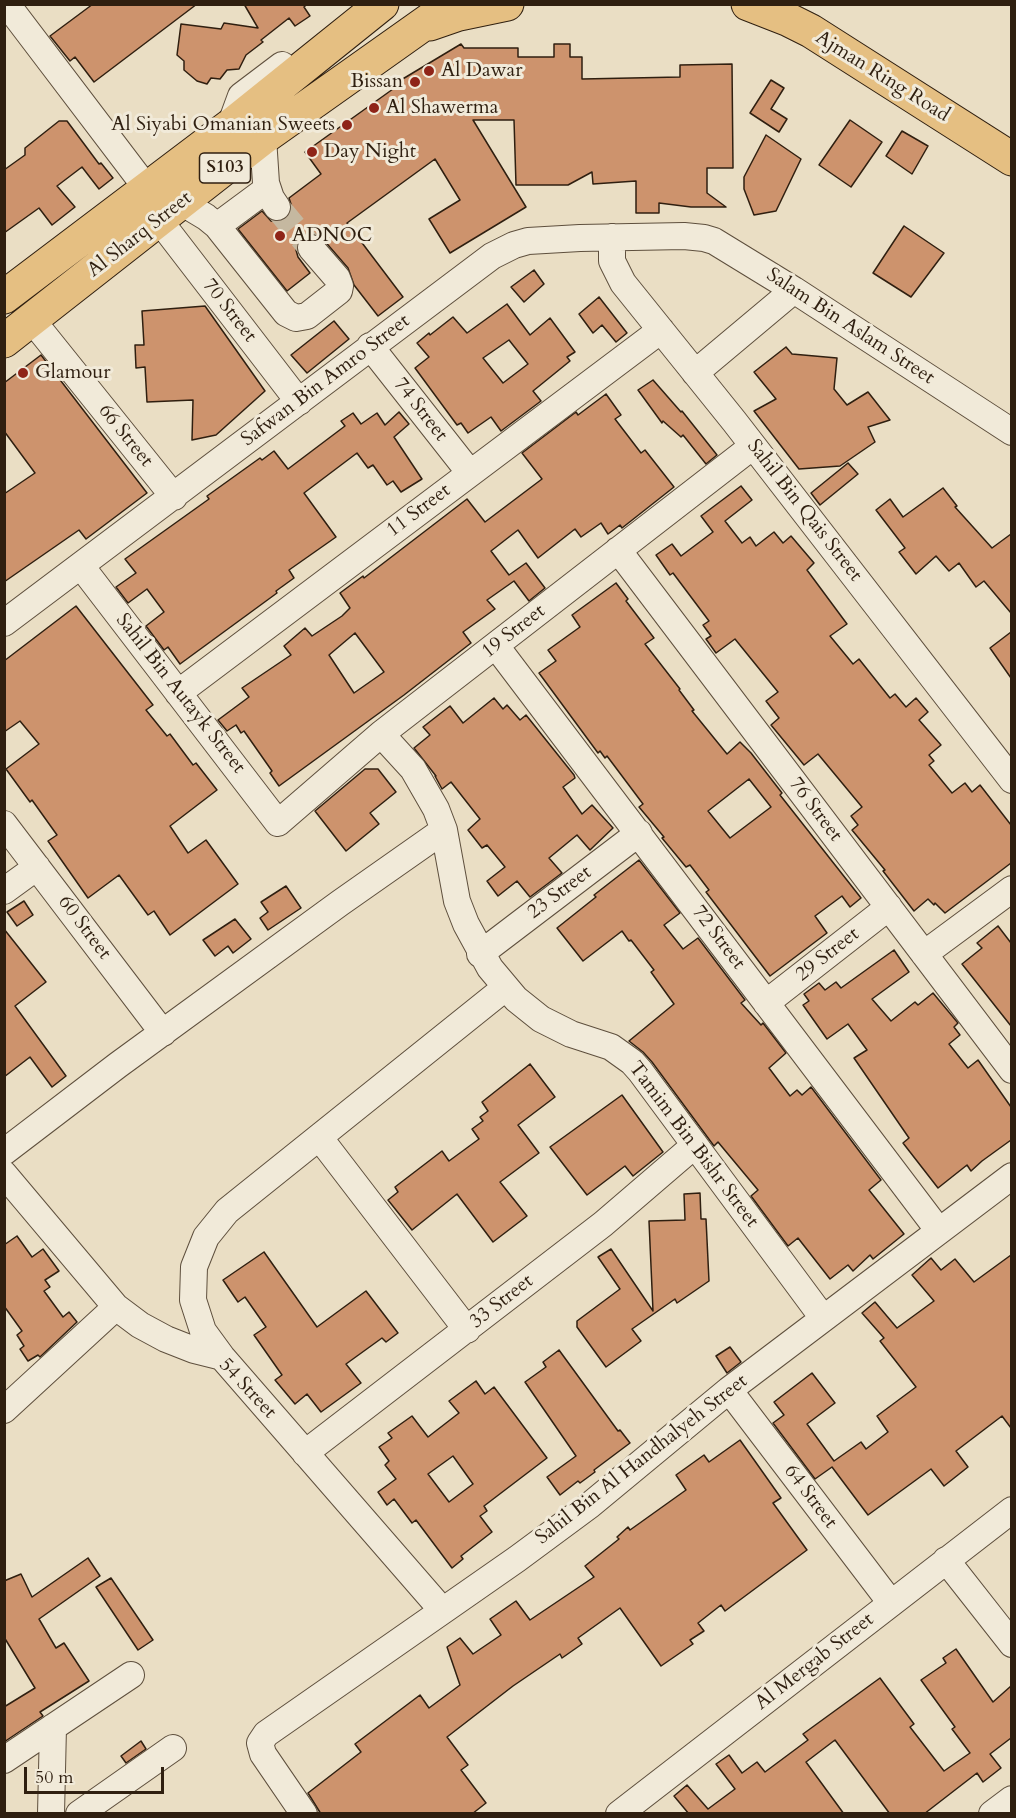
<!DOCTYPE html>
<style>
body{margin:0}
#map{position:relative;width:1016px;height:1818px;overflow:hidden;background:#eadec4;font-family:Cardo,serif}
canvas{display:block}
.frame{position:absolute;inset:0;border:6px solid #2f1f10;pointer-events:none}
.scale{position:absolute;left:24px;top:1767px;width:140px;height:27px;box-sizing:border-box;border:3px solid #2f1f10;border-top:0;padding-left:8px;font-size:18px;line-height:21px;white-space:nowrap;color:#2f1f10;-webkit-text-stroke:4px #f1ead9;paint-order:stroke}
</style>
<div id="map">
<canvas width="1016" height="1818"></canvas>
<div class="frame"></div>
<div class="scale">50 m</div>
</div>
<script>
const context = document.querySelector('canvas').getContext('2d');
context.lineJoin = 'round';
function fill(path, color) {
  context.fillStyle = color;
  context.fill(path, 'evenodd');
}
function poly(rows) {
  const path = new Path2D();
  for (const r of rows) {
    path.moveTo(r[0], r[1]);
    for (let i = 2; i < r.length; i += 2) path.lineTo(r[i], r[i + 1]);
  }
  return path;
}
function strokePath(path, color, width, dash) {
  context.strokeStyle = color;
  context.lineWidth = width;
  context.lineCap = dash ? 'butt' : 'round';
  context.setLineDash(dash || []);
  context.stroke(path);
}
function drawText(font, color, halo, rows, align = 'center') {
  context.font = font + ' Cardo,serif';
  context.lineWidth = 6;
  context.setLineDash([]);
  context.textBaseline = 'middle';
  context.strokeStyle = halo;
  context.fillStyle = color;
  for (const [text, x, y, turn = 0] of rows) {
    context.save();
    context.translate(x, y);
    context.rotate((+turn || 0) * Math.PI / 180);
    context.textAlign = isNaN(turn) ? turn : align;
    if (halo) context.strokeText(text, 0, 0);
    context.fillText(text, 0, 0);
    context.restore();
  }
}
const building = poly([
 [93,4,197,4,94,82,75,57,70,61,50,36,93,4],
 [244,4,307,4,304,7,310,16,295,26,289,18,261,40,263,42,246,55,239,69,227,70,220,79,211,78,207,84,197,81,184,70,184,61,177,55,181,24,221,29,224,23,258,28,244,4],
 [461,44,464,48,518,48,518,57,554,57,554,44,570,44,570,57,582,57,582,79,680,77,680,65,732,64,733,168,707,168,707,193,726,207,691,207,659,203,659,213,636,213,636,181,593,184,592,172,568,185,516,185,514,120,473,120,526,207,450,253,429,219,460,200,435,159,347,223,403,297,378,316,354,285,348,268,322,238,315,234,309,233,301,237,297,244,296,250,298,257,310,273,287,291,238,229,262,211,271,221,279,222,286,219,291,213,292,207,289,198,321,174,305,152,393,89,391,86,461,44],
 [771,80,784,88,771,109,787,119,779,132,750,113,771,80],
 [850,120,882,142,851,187,819,165,850,120],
 [59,121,67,121,99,164,101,163,113,178,99,189,82,167,57,186,75,207,52,225,39,208,4,233,4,170,25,155,25,148,59,121],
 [902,131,928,146,912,174,886,156,902,131],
 [766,135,801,159,776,211,754,215,744,189,744,177,766,135],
 [904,226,944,253,911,297,873,273,904,226],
 [534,270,544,284,524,302,511,287,534,270],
 [599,297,627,333,616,342,602,325,593,333,579,314,599,297],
 [507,304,530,335,550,318,575,352,567,357,570,361,533,391,541,401,501,431,491,417,468,433,461,423,457,425,415,368,429,357,417,343,429,333,430,335,453,317,467,333,507,304],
 [509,340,528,364,503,383,483,358,509,340],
 [205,306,265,391,216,435,192,440,193,400,147,402,145,367,136,368,135,345,144,345,142,311,205,306],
 [334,321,349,339,307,373,291,355,334,321],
 [786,347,792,354,837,358,834,389,847,405,868,392,890,420,868,427,875,442,840,466,799,469,754,411,776,399,754,372,786,347],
 [41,355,147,493,86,539,79,530,4,582,4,494,35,473,4,431,4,383,41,355],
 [653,380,681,412,682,411,717,455,706,464,683,435,681,437,663,421,662,423,638,390,653,380],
 [606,394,621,415,615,419,641,453,645,450,674,487,622,528,620,525,608,534,601,523,581,537,575,529,538,558,518,530,491,551,509,575,526,563,545,588,529,601,514,581,487,600,495,609,463,632,471,643,404,695,279,786,270,773,272,771,244,731,241,733,236,725,227,731,218,720,249,697,242,688,291,655,284,646,305,628,312,636,342,616,350,608,340,593,363,576,364,578,467,499,485,522,542,479,522,453,576,412,578,415,606,394],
 [355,633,384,672,354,693,329,655,355,633],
 [399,412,409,424,394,437,422,479,401,492,393,481,387,485,373,465,368,468,357,453,304,493,336,537,289,570,294,578,276,591,277,593,180,664,168,647,164,650,146,626,164,612,147,589,128,603,116,587,136,573,125,559,209,499,207,496,260,458,262,460,274,451,288,469,345,426,341,421,353,413,361,424,377,413,385,425,399,412],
 [848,463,858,474,820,505,811,493,848,463],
 [741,486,752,500,725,521,742,543,750,537,756,546,774,532,783,543,791,536,814,563,807,570,847,624,830,636,853,664,859,659,890,698,895,694,906,707,916,698,928,712,919,720,941,745,929,755,934,761,929,765,952,793,965,783,972,792,980,785,1011,825,1011,863,945,913,935,903,934,905,928,899,914,911,883,871,885,870,852,830,858,825,851,816,862,807,818,754,804,765,771,725,779,718,766,701,778,692,735,639,716,653,706,639,711,636,703,625,709,621,673,573,670,575,656,555,672,544,681,556,713,532,701,516,741,486],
 [943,488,957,506,955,507,992,548,1011,534,1011,613,984,581,976,587,959,563,949,571,936,556,916,574,899,552,905,548,876,510,890,499,903,517,943,488],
 [616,583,628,599,626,601,654,638,645,644,680,689,679,690,694,710,692,711,727,754,740,742,751,753,782,793,780,795,861,898,850,907,842,896,815,916,827,933,770,976,706,892,709,890,690,865,686,867,662,838,664,837,639,807,643,804,607,756,605,758,600,751,598,753,539,673,556,661,548,650,580,627,572,615,616,583],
 [749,779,771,807,730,838,708,811,749,779],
 [76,606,153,705,146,710,167,736,170,734,193,765,196,763,217,790,170,826,188,853,206,840,238,884,170,935,154,911,148,915,119,875,88,898,48,841,57,835,32,800,30,802,6,769,39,744,20,721,4,732,4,661,76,606],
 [1011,632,1011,678,990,648,1011,632],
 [494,698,503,709,507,705,520,720,526,715,574,775,575,778,563,787,582,814,592,805,613,828,590,850,577,835,549,858,562,873,530,897,517,881,498,896,487,881,505,867,487,845,482,848,468,830,480,819,451,782,442,789,435,776,436,776,414,748,430,735,423,727,450,706,463,723,494,698],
 [365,769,378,769,396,792,370,813,379,824,346,851,315,811,365,769],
 [639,860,680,913,664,925,683,949,698,938,745,1000,741,1003,761,1025,763,1023,786,1053,769,1068,790,1096,797,1090,802,1095,811,1087,881,1180,869,1190,904,1234,873,1259,870,1255,853,1271,848,1265,830,1279,798,1238,788,1246,751,1196,758,1190,718,1142,714,1146,652,1062,643,1052,629,1041,674,1004,651,972,654,970,631,940,629,941,622,931,583,961,557,928,596,897,594,895,639,860],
 [286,886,301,908,268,930,260,918,268,912,261,902,286,886],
 [24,901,33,915,17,926,7,912,24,901],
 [235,919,251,939,233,953,228,946,215,956,203,940,235,919],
 [998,926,1011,943,1011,1026,962,964,982,948,977,943,998,926],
 [4,929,46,982,15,1006,66,1076,52,1087,30,1057,4,1077,4,929],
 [894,950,909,972,872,999,891,1021,915,1002,918,1005,933,993,958,1023,954,1027,960,1035,949,1044,968,1068,978,1060,1011,1107,1011,1140,982,1161,971,1171,967,1165,938,1188,903,1143,909,1138,854,1058,867,1050,848,1024,827,1039,803,1005,809,1001,804,994,819,983,825,990,836,982,841,988,894,950],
 [530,1064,555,1097,518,1125,539,1153,500,1182,527,1216,493,1242,457,1194,412,1230,388,1200,398,1192,395,1187,442,1151,449,1161,479,1139,472,1129,483,1121,480,1117,488,1111,482,1102,530,1064],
 [622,1095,663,1152,633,1176,625,1166,587,1195,550,1147,622,1095],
 [700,1193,701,1219,706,1219,709,1281,677,1303,675,1299,632,1329,641,1341,606,1367,577,1327,577,1321,620,1289,598,1257,611,1249,653,1311,649,1221,685,1220,684,1194,700,1193],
 [17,1236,32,1257,43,1249,59,1271,45,1280,50,1287,44,1291,63,1317,69,1312,77,1322,40,1357,38,1355,28,1361,20,1349,24,1346,17,1335,22,1331,4,1306,4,1245,17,1236],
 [264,1252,317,1327,366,1291,398,1333,386,1342,382,1338,346,1364,361,1383,321,1412,307,1394,295,1404,275,1380,282,1375,254,1335,266,1327,245,1297,238,1302,223,1280,264,1252],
 [1011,1255,1011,1428,1002,1416,956,1451,968,1467,944,1486,931,1469,868,1515,832,1467,815,1479,773,1423,784,1415,774,1402,812,1373,835,1403,807,1424,834,1461,861,1442,866,1449,888,1432,877,1416,916,1387,880,1341,884,1338,862,1313,875,1302,897,1328,934,1301,912,1275,931,1258,941,1270,955,1259,974,1282,1011,1255],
 [730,1347,741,1362,727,1373,716,1356,730,1347],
 [559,1350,618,1431,620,1430,630,1443,594,1470,595,1472,580,1483,578,1481,560,1495,547,1477,576,1456,525,1382,546,1367,543,1362,559,1350],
 [476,1381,485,1394,494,1387,547,1458,484,1506,487,1511,480,1516,492,1532,461,1556,463,1559,452,1568,416,1520,412,1523,394,1499,387,1505,378,1492,396,1479,385,1465,389,1461,379,1447,392,1438,388,1433,412,1416,428,1437,459,1413,449,1401,476,1381],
 [453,1456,473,1484,449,1502,428,1474,453,1456],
 [740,1440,781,1498,773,1503,807,1550,725,1611,721,1605,698,1623,704,1631,690,1640,693,1644,661,1666,620,1608,578,1638,582,1644,562,1658,560,1654,513,1686,447,1737,468,1765,461,1770,486,1803,472,1814,321,1814,308,1793,361,1752,355,1744,420,1695,429,1708,460,1685,447,1647,460,1638,473,1654,501,1635,490,1619,516,1601,530,1620,594,1577,585,1566,619,1539,617,1537,628,1527,630,1530,686,1490,676,1475,704,1455,709,1462,740,1440],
 [88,1558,100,1576,39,1619,56,1648,64,1643,89,1681,40,1712,43,1716,4,1742,4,1707,35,1688,4,1637,4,1581,21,1574,32,1597,88,1558],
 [111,1578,153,1640,138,1650,96,1587,111,1578],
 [956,1649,993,1702,1011,1686,1011,1738,990,1754,1001,1768,983,1782,977,1773,924,1814,890,1814,835,1740,806,1762,844,1814,689,1814,674,1796,687,1785,708,1809,735,1789,716,1764,729,1755,742,1773,757,1762,765,1772,808,1740,803,1734,880,1678,914,1724,910,1727,944,1771,970,1753,952,1729,955,1727,921,1680,946,1663,943,1658,956,1649],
 [141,1741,146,1749,126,1763,121,1756,141,1741]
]);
fill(building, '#cd936d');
strokePath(building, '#2f1f10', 1.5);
strokePath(poly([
 [277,207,311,248]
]), '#c5b8a0', 26, [26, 13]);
const minor = poly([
 [9,7,148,190],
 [230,126,241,96,282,65],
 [263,138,266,183,271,198,277,207],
 [181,202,206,217,217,226,286,313,296,318,307,316,339,291,340,286,337,278,311,248],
 [159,220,299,402],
 [217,226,267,189],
 [612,237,612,261,623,283,734,421,1012,780],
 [32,320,174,497],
 [370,346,470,473],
 [695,373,794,290],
 [618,550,1012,1070],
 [81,566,278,823,381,734,753,446],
 [4,623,492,256,514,245,528,241,580,238,684,236,704,238,714,241,794,290,1012,432],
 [496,646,939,1231],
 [178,693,661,330],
 [381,734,413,769,436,809,444,830,457,901,466,924,490,968,516,999,541,1019,571,1034,611,1047,632,1062,640,1071,823,1318],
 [4,824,163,1033],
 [4,891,37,867],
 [480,954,639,833],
 [924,954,1012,889],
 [766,1003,889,907],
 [319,1137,467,1330],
 [4,1152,118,1065,340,903,444,830],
 [4,1174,116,1307,140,1325,166,1339,194,1350,222,1357],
 [729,1390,891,1603],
 [4,1410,116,1307],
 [305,1453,603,1224,695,1145],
 [946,1560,1012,1644],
 [442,1610,222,1357,203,1331,193,1300,194,1267,206,1237,227,1211,505,988],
 [4,1760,131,1675],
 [51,1814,53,1727],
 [79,1814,173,1748],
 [304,1814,263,1754,260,1743,266,1734,517,1559,590,1505,729,1390,1012,1176],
 [619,1814,1012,1510],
 [992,1814,1012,1799]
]);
const major = poly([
 [748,4,789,20,811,31,1012,159],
 [430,24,459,14,507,4],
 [4,297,230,126,382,4],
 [4,341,263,138,452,4]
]);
strokePath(minor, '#5e4f3d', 28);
strokePath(major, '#2f1f10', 35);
strokePath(minor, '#f1ead9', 26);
strokePath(major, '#e5bf82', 33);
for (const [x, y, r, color] of [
 [429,71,6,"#8f2418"],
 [415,82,6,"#8f2418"],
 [374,108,6,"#8f2418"],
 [347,125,6,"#8f2418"],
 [312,152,6,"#8f2418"],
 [280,236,6,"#8f2418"],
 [23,373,6,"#8f2418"]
]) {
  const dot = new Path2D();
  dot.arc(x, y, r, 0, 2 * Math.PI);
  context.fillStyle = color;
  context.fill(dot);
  strokePath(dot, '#f1ead9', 2);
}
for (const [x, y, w] of [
 [225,168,51]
]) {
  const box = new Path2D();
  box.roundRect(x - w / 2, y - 15, w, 30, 4.5);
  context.fillStyle = '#f1ead9';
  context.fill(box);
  strokePath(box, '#2f1f10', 1.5);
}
drawText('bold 18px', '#2f1f10', null, [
 ["S103",225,168]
]);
drawText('20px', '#2f1f10', '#f1ead9', [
 ["Al Dawar",441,71],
 ["Bissan",403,82,"right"],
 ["Al Shawerma",386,108],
 ["Al Siyabi Omanian Sweets",335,125,"right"],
 ["Day Night",324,152],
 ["ADNOC",292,236],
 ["Glamour",35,373]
], 'left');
drawText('20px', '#2f1f10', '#f1ead9', [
 ["Ajman Ring Road",882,77,32],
 ["Al Sharq Street",140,235,-38],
 ["70 Street",229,311,52],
 ["Salam Bin Aslam Street",850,327,33],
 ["Safwan Bin Amro Street",326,381,-37],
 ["74 Street",420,410,52],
 ["66 Street",125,436,51],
 ["11 Street",419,511,-37],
 ["Sahil Bin Qais Street",804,511,52],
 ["19 Street",514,632,-38],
 ["Sahil Bin Autayk Street",180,694,52],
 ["76 Street",815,810,53],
 ["23 Street",560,893,-37],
 ["60 Street",84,928,53],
 ["72 Street",718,938,53],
 ["29 Street",828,955,-38],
 ["Tamim Bin Bishr Street",693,1145,53],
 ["33 Street",502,1302,-38],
 ["54 Street",247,1389,47],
 ["Sahil Bin Al Handhalyeh Street",642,1460,-38],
 ["64 Street",810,1497,53],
 ["Al Mergab Street",815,1662,-38]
]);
</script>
